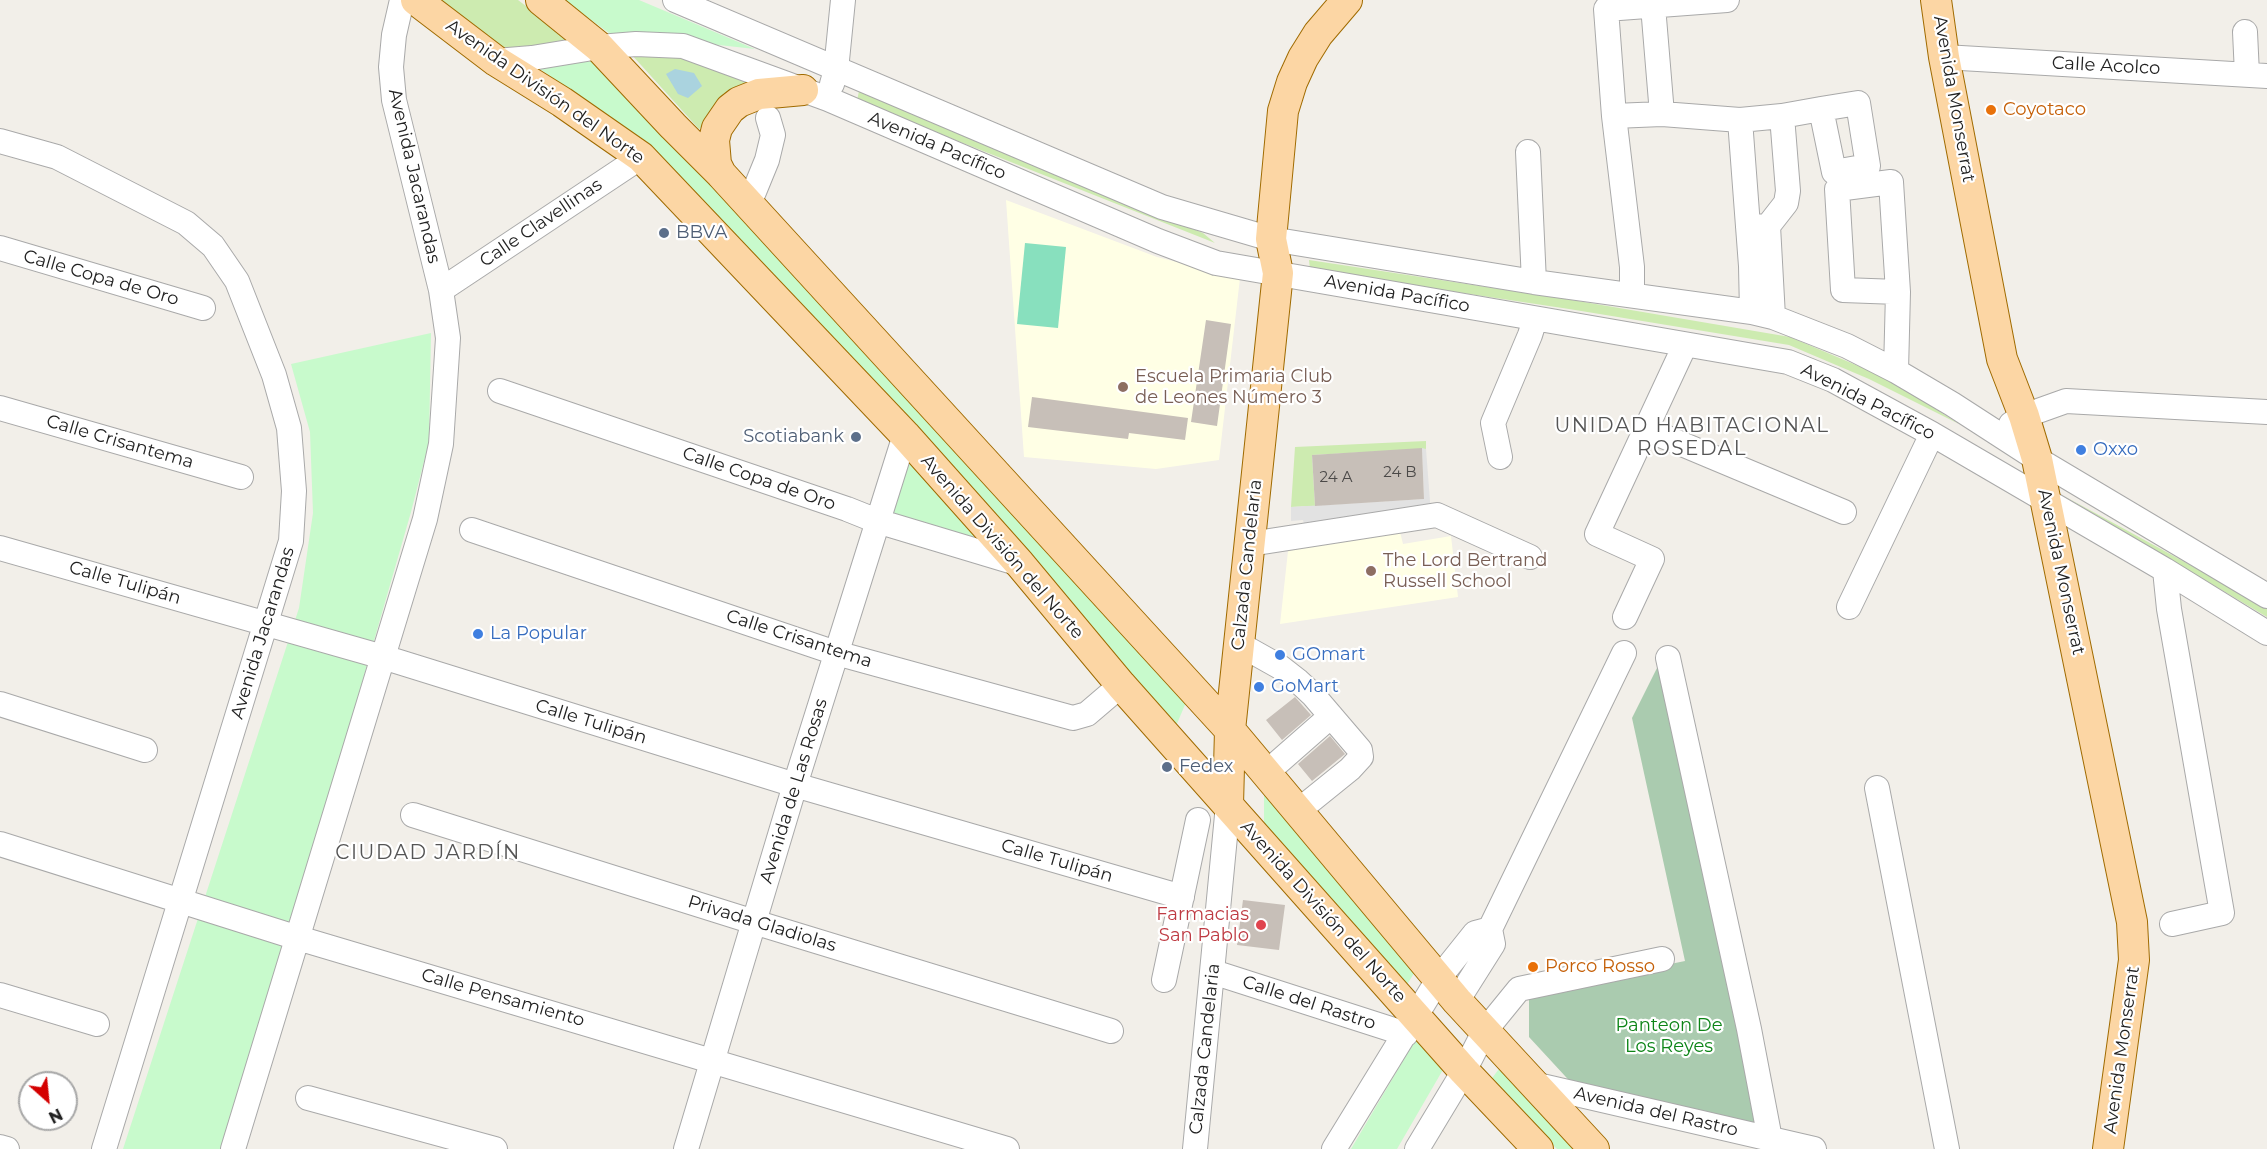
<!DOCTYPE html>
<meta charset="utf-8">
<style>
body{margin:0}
#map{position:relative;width:2267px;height:1149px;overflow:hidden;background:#f2efe9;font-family:Montserrat,sans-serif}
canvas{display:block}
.north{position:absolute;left:18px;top:1071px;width:60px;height:60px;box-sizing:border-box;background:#fff;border:2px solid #a7a7a7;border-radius:50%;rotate:153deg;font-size:16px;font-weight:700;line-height:24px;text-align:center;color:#222}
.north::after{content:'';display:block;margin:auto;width:21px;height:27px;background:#d40000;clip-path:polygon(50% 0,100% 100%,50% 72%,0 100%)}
</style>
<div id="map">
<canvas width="2267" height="1149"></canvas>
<div class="north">N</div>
</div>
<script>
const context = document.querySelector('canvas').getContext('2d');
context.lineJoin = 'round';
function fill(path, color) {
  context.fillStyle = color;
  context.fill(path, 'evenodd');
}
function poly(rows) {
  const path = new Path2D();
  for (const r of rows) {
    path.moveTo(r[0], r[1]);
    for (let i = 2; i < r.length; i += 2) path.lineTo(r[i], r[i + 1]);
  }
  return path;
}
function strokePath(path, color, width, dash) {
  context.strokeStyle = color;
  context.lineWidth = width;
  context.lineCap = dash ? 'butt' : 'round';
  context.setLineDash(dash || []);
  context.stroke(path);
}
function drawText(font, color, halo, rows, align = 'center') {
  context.font = font + ' Montserrat,sans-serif';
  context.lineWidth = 4.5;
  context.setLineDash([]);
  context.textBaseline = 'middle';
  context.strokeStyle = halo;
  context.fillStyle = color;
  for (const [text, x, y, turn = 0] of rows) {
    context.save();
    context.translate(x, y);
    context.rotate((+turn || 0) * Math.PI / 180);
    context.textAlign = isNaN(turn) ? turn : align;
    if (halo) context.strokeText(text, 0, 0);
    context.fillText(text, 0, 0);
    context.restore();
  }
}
fill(poly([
 [1006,200,1157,257,1240,278,1219,460,1156,469,1024,457],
 [1398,524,1403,544,1451,536,1458,597,1280,624,1289,542]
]), '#ffffe5');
fill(poly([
 [420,0,518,0,580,47,496,58],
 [631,54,679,57,756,84,699,129],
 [859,91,1203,233,1215,243,857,101],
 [1309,260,1572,300,1790,337,1889,379,1959,424,1869,379,1789,345,1569,309,1310,270],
 [1426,441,1426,449,1312,455,1315,506,1291,507,1295,447],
 [2064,496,2267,607,2267,617]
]), '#cdebb0');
fill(poly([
 [1660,662,1763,1131,1577,1089,1529,1037,1529,993,1685,961,1632,718]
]), '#aacbaf');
fill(poly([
 [564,0,639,0,755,49,609,33],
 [594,61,695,159,1187,700,1176,726,641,142,536,66],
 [431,333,429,442,411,512,281,964,224,1149,123,1149,299,608,313,513,310,432,291,364],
 [903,442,1013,568,878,521],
 [1264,787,1419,965,1405,988,1264,829],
 [1420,1032,1448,1061,1397,1149,1351,1149],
 [1502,1065,1577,1149,1557,1149,1489,1082]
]), '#c8facc');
fill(poly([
 [1025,243,1066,247,1058,328,1017,324]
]), '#88e0be');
fill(poly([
 [1422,448,1426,449,1431,514,1306,534,1303,520,1291,521,1291,507,1424,499]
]), '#e2e2e2');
fill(poly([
 [675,69,694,73,702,86,688,98,678,94,666,74]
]), '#aad3df');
fill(poly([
 [1206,320,1231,324,1217,426,1191,422],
 [1032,397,1188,418,1185,440,1129,433,1128,439,1028,427],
 [1422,448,1424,499,1315,506,1312,455],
 [1295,697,1311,715,1282,740,1266,720],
 [1330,736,1345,754,1312,781,1298,764],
 [1243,900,1285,905,1279,950,1237,945]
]), '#c7bfb8');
const minor = poly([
 [675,0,1162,207,1271,239,1534,282,1752,312,1773,317,1847,346,1896,371,1952,404,2037,459,2267,596],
 [1727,0,1606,9,1614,116,1662,114,1740,120,1782,116,1788,191,1786,203,1768,226,1748,227],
 [1653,6,1662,114],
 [2245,32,2247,74],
 [1944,57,2267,76],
 [496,61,532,58,599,47,636,44,683,46,828,99,1158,241,1216,263,1788,362,1833,380,1932,434,2165,570,2267,633],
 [832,84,836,70,843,0],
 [1614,116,1632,267,1632,294],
 [1782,116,1821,109,1858,103,1868,166,1834,172,1821,109],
 [1740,120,1751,266,1752,312],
 [0,141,57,157,186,223,213,246,237,281,274,375,289,428,294,491,291,541,104,1149],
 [1528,152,1534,282],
 [749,204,767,160,773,135,768,118],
 [1768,226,1773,317],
 [0,248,203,308],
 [441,290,641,157],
 [1896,371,1898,292,1891,182,1837,189,1843,290,1898,292],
 [500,391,847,509,877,521,1020,564],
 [0,408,241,477],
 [2011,424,2024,416,2066,401,2267,412],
 [1646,429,1844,512],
 [1500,457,1493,423,1530,335,1535,319],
 [472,530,836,653,1062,715,1073,718,1087,714,1121,685],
 [1250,544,1437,515,1530,557],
 [0,548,383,657,795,785,1182,897],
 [2165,570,2169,609,2222,913,2172,924],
 [1849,607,1932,434],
 [1625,617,1652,559,1597,534,1685,345],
 [1239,644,1280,667,1298,681,1313,695,1360,750,1361,757,1350,769,1298,811],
 [1668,658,1749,1029,1770,1139],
 [0,704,145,750],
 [1266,773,1331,716],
 [1877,788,1947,1149],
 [413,815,754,922,1111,1031],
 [0,844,298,938,1007,1149],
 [1213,972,1406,1034],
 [1164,980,1198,820],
 [0,995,97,1024],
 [1457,1001,1493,944,1490,929,1624,653],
 [1533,1084,1814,1149],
 [308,1098,495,1149],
 [0,1147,7,1149],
 [233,1149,425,519,441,444,448,338,441,290,394,100,391,67,394,35,402,0],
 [686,1149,795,785,905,435],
 [1195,1149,1228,805],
 [1334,1149,1439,978,1475,933,1490,929],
 [1417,1149,1464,1071,1484,1032,1519,989,1662,959]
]);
const major = poly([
 [416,0,496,61,562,102,641,157,905,435,1020,564,1121,685,1464,1071,1538,1149],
 [541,0,599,47,673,126,721,174,1230,730,1457,1001,1594,1149],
 [1936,0,1944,57,2002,359,2024,416,2037,459,2132,922,2134,960,2108,1149],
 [721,174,716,164,714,140,717,128,730,109,739,102,759,94,803,90],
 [1228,805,1230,730,1278,273,1271,239,1283,111,1292,82,1303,58,1318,34,1347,0]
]);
strokePath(minor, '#a9a9a9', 26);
strokePath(major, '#a06b00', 32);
strokePath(minor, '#fff', 24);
strokePath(major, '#fcd6a4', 30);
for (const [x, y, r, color] of [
 [1991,110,6,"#e8710a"],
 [664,233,6,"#5c6f8a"],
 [1123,387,6,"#8d6e63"],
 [856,437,6,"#5c6f8a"],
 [2081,450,6,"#3f7fe0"],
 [1371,571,6,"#8d6e63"],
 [478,634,6,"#3f7fe0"],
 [1280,655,6,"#3f7fe0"],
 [1259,687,6,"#3f7fe0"],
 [1167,767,6,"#5c6f8a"],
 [1261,925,6,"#e0444e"],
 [1533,967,6,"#e8710a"]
]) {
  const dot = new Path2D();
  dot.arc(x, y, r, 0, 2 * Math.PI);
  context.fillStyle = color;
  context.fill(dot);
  strokePath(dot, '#fff', 2);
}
drawText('15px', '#4b4948', null, [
 ["24 B",1400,473],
 ["24 A",1336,478]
]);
drawText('18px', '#222', '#fff', [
 ["Calle Acolco",2106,66,3],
 ["Avenida División del Norte",545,92,35],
 ["Avenida Monserrat",1954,99,80],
 ["Avenida Pacífico",937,146,23],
 ["Avenida Jacarandas",414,176,77],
 ["Calle Clavellinas",541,223,-34],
 ["Calle Copa de Oro",101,278,16],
 ["Avenida Pacífico",1397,294,10],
 ["Avenida Pacífico",1868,402,27],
 ["Calle Crisantema",120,442,16],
 ["Calle Copa de Oro",759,479,19],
 ["Avenida División del Norte",1002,547,49],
 ["Calzada Candelaria",1247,565,-84],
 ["Avenida Monserrat",2061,572,78],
 ["Calle Tulipán",125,583,16],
 ["Avenida Jacarandas",263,633,-73],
 ["Calle Crisantema",799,639,18],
 ["Calle Tulipán",591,722,17],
 ["Avenida de Las Rosas",794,791,-73],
 ["Calle Tulipán",1057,861,16],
 ["Avenida División del Norte",1323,912,48],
 ["Privada Gladiolas",762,924,17],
 ["Calle Pensamiento",503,998,16],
 ["Calle del Rastro",1309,1003,18],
 ["Calzada Candelaria",1205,1049,-84],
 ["Avenida Monserrat",2122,1050,-82],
 ["Avenida del Rastro",1656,1112,13]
]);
drawText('18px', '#c56008', '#fff', [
 ["Coyotaco",2003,110],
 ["Porco Rosso",1545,967]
], 'left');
drawText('18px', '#4e5e75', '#fff', [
 ["BBVA",676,233],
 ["Scotiabank",844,437,"right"],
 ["Fedex",1179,767]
], 'left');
drawText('18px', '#785e54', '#fff', [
 ["Escuela Primaria Club",1135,377],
 ["de Leones Número 3",1135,398],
 ["The Lord Bertrand",1383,561],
 ["Russell School",1383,582]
], 'left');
drawText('18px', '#366cbe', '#fff', [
 ["Oxxo",2093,450],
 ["La Popular",490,634],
 ["GOmart",1292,655],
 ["GoMart",1271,687]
], 'left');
drawText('18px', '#be3a42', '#fff', [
 ["Farmacias",1249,915],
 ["San Pablo",1249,936]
], 'right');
drawText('18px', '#0c8416', '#fff', [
 ["Panteon De",1669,1026],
 ["Los Reyes",1669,1047]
]);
context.letterSpacing = '1.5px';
drawText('20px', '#555', '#fff', [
 ["UNIDAD HABITACIONAL",1692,426],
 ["ROSEDAL",1692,449],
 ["CIUDAD JARDÍN",428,853]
]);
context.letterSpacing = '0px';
</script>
